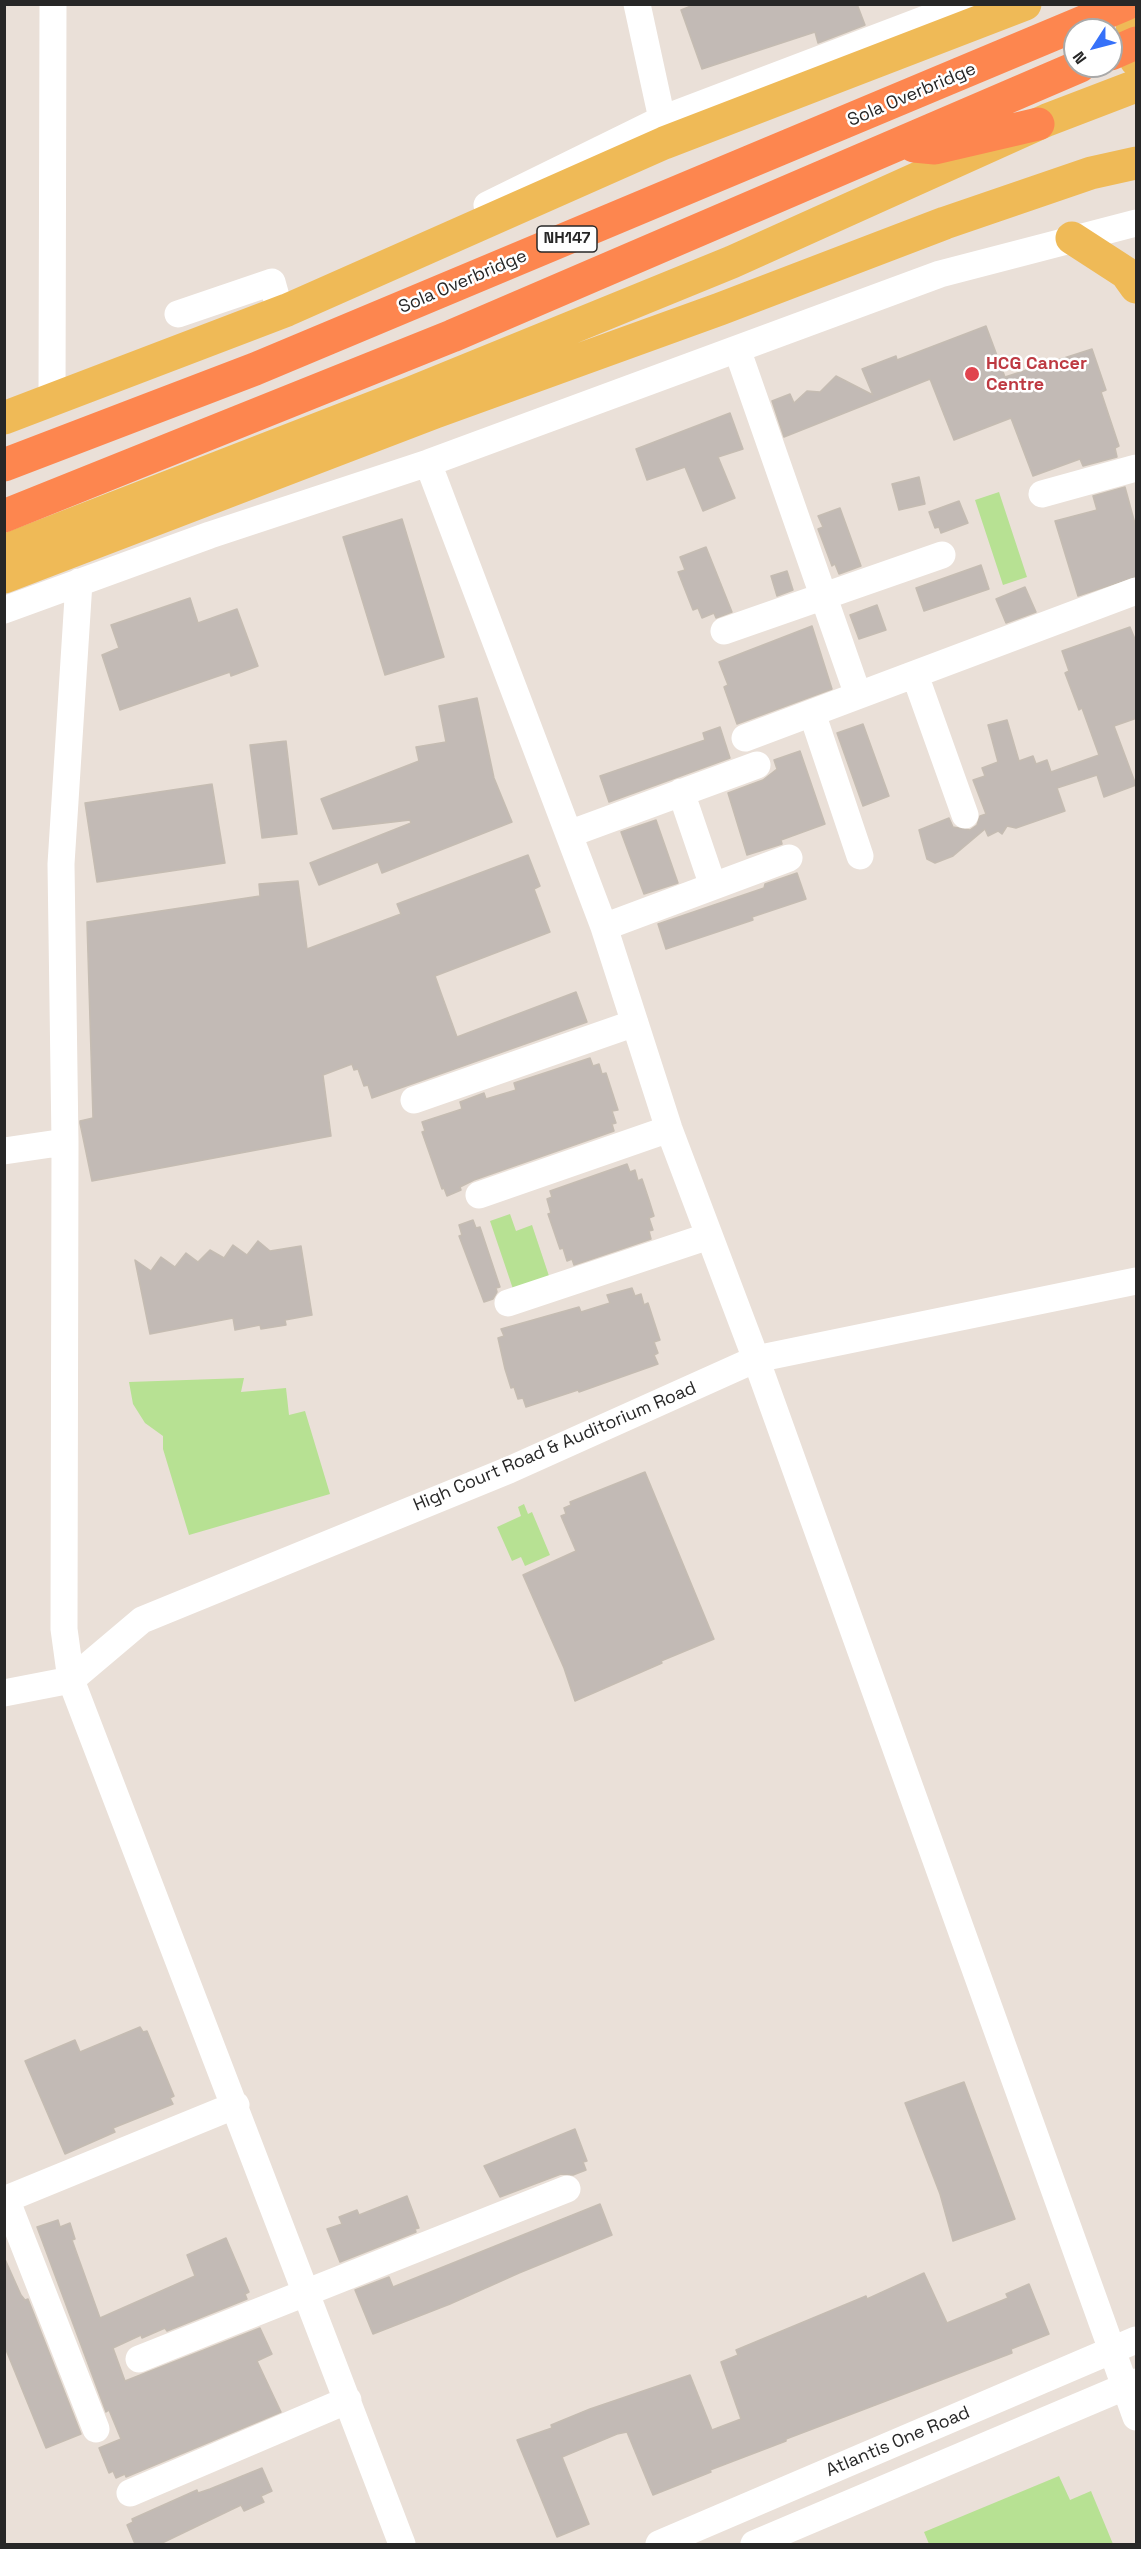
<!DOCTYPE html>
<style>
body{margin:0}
#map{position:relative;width:1141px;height:2549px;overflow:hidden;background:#eae0d8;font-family:"Space Grotesk",sans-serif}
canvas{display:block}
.frame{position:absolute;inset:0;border:6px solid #272727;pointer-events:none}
.north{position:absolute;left:1063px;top:18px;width:60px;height:60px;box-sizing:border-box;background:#fff;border:2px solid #a9a9a9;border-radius:50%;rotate:234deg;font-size:16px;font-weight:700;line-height:24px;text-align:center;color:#272727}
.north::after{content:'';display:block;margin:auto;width:21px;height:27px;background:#3671f9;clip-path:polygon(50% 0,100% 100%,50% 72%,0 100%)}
</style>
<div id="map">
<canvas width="1141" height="2549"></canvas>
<div class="frame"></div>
<div class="north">N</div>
</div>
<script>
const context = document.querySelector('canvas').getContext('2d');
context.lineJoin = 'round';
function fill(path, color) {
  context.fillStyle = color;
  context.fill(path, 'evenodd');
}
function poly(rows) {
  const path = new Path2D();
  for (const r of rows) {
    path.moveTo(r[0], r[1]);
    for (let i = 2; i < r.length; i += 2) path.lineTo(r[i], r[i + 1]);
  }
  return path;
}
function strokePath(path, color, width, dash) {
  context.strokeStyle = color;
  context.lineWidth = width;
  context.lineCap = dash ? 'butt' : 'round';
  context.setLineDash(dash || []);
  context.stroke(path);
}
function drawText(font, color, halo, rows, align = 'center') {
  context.font = font + ' "Space Grotesk",sans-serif';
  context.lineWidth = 5;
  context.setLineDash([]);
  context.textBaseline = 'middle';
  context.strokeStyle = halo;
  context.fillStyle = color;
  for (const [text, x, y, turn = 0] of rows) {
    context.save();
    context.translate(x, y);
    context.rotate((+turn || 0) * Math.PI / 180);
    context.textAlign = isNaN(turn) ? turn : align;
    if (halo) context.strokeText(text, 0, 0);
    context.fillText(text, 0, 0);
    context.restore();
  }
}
fill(poly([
 [999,492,1027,577,1003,585,975,500],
 [510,1214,516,1231,532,1225,549,1276,513,1289,490,1221],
 [244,1378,241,1392,286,1388,289,1415,305,1411,330,1494,189,1535,163,1449,163,1436,145,1423,133,1404,129,1382],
 [524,1504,528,1514,532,1512,550,1555,525,1566,521,1557,512,1561,497,1527,521,1516,518,1507],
 [1059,2476,1070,2500,1091,2491,1113,2544,929,2544,924,2532]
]), '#b7e193');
const building = poly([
 [696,4,857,4,865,25,818,43,815,32,702,69,681,10,696,4],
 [986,326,1005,377,1092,349,1106,390,1101,392,1119,446,1115,448,1117,457,1083,466,1080,459,1033,476,1011,418,954,440,930,379,784,437,772,401,790,394,794,403,807,391,820,392,836,376,873,395,862,369,896,356,897,360,986,326],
 [730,413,743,449,718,457,735,498,703,511,685,467,647,480,636,449,730,413],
 [919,477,925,504,899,510,892,484,919,477],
 [1125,487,1137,531,1137,576,1078,596,1055,521,1097,510,1093,496,1125,487],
 [959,501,968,523,941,533,939,527,935,528,929,512,959,501],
 [840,508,861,566,839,574,835,564,832,566,818,529,823,527,818,516,840,508],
 [402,519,444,657,385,675,343,537,402,519],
 [706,547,732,612,716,618,714,613,702,618,698,608,693,610,678,572,685,570,680,557,706,547],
 [981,565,989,589,924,611,916,588,981,565],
 [787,571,793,590,777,596,771,576,787,571],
 [1025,587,1036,612,1006,623,996,599,1025,587],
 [190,598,198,623,237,609,258,666,231,676,230,672,120,710,102,655,119,648,111,625,190,598],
 [877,605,886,630,859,639,850,615,877,605],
 [812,626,832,689,737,724,724,687,728,685,719,662,812,626],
 [1130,627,1137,644,1137,718,1114,726,1136,785,1104,797,1097,775,1057,788,1065,811,1016,828,1007,826,1002,834,998,831,988,836,985,829,953,856,935,863,927,859,919,830,949,818,953,827,970,830,977,825,980,816,986,814,973,780,985,776,982,768,998,762,988,725,1007,720,1019,761,1033,756,1036,764,1047,760,1051,772,1099,755,1082,708,1079,710,1065,673,1069,671,1062,651,1130,627],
 [477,698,494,778,512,822,382,873,378,862,319,885,310,863,411,823,410,820,333,829,321,799,419,761,416,747,446,742,439,706,477,698],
 [863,724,889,796,863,806,837,733,863,724],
 [720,727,730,758,609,802,600,776,705,740,703,733,720,727],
 [286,741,297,834,262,838,250,745,286,741],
 [800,751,825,824,781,840,782,844,747,855,728,793,763,780,777,769,774,760,800,751],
 [212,784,225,863,97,882,85,803,212,784],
 [656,820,678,883,644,894,621,832,656,820],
 [528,855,540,886,534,889,550,932,435,976,441,993,457,1037,576,992,587,1022,372,1098,368,1085,364,1086,358,1069,354,1070,352,1064,323,1075,331,1136,92,1181,80,1123,80,1121,93,1118,87,922,260,896,259,884,298,881,307,949,401,914,397,904,528,855],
 [797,873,806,899,752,917,753,920,666,949,658,924,764,888,765,884,797,873],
 [590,1058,593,1066,599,1064,602,1074,606,1073,618,1110,612,1111,616,1123,612,1124,614,1131,474,1180,460,1187,461,1190,447,1196,444,1188,442,1189,422,1132,425,1131,422,1122,462,1109,460,1102,484,1093,486,1099,516,1090,514,1083,590,1058],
 [627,1164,630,1172,635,1170,638,1181,642,1179,649,1200,654,1216,649,1218,653,1230,649,1231,651,1239,574,1265,572,1259,567,1261,563,1248,560,1249,548,1214,551,1213,547,1199,552,1197,550,1191,627,1164],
 [473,1220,476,1228,480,1227,500,1287,496,1288,497,1292,493,1299,484,1302,459,1236,462,1235,459,1225,473,1220],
 [258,1241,270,1251,301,1246,312,1315,285,1320,286,1325,261,1329,260,1325,235,1330,233,1318,150,1334,135,1260,151,1271,161,1257,175,1267,186,1253,198,1262,210,1250,224,1258,233,1245,247,1255,258,1241],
 [632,1288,635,1296,641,1294,644,1305,648,1303,660,1340,654,1342,658,1353,654,1355,658,1364,579,1392,578,1390,526,1407,523,1398,518,1399,514,1387,511,1388,505,1369,498,1338,504,1336,501,1329,579,1307,581,1312,610,1303,607,1295,632,1288],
 [645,1472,714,1639,661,1661,662,1663,575,1701,564,1668,523,1575,576,1551,561,1516,566,1514,564,1508,571,1505,570,1502,645,1472],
 [140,2027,143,2032,147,2031,174,2096,170,2098,173,2104,113,2128,115,2132,65,2154,25,2061,75,2040,80,2052,140,2027],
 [964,2082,1015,2219,953,2241,940,2194,905,2103,964,2082],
 [575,2129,587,2161,583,2162,586,2170,573,2175,561,2174,500,2197,484,2166,575,2129],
 [407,2196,419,2228,415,2229,416,2232,340,2262,327,2229,342,2224,339,2217,357,2210,359,2215,407,2196],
 [600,2204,612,2235,519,2273,450,2304,373,2334,355,2290,389,2277,393,2287,600,2204],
 [58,2220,60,2227,70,2223,75,2239,72,2240,100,2318,195,2276,187,2255,226,2238,249,2292,245,2294,247,2299,167,2331,165,2328,142,2338,141,2335,113,2348,125,2381,260,2328,272,2354,257,2361,281,2412,126,2477,125,2474,116,2478,113,2471,109,2473,99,2448,121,2439,109,2410,106,2412,37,2227,58,2220],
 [4,2257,21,2295,25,2300,28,2299,81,2434,46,2448,4,2345,4,2257],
 [924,2273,947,2323,1008,2298,1006,2294,1029,2284,1049,2334,1011,2349,1012,2353,786,2439,786,2441,710,2470,711,2472,653,2495,627,2432,617,2434,562,2457,589,2524,557,2537,517,2440,552,2428,551,2425,590,2409,690,2375,712,2430,741,2419,721,2362,738,2355,736,2350,866,2296,867,2299,924,2273],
 [262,2468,272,2491,261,2496,264,2502,244,2511,241,2505,160,2544,135,2544,127,2525,133,2522,132,2519,197,2490,198,2493,210,2489,262,2468]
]);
fill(building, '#c2bab5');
strokePath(building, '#c5bcb2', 1.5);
strokePath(poly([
 [637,4,662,119,664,136],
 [487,205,662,119,965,4],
 [178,314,272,282,277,300],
 [737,349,858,695],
 [52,399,53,4],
 [428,463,604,927,669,1129,756,1359,1136,2417],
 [1042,494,1136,468],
 [79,582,61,864,65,1142,64,1629,71,1680,402,2544],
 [4,610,210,535,428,463,940,274,1136,223],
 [724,631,942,555],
 [915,675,965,815],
 [812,713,860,856],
 [745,738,1136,591],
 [681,792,713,886],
 [569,834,757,765],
 [604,927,789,858],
 [414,1100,635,1023],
 [4,1151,65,1142],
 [479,1195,669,1129],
 [508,1303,709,1236],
 [4,1693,71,1680,142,1620,509,1470,756,1359,1136,1281],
 [6,2199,96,2429],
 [4,2200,236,2105],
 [139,2359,567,2189],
 [130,2493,348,2400],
 [659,2544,1136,2340],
 [754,2544,1136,2382]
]), '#fff', 27);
strokePath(poly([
 [1130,4,1136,60],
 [1072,238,1126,273,1136,287],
 [4,418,287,310,664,143,1025,4],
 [4,551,411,393,732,262,1047,120,1136,86],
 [4,577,435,412,720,309,945,223,1091,173,1136,163]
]), '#efba57', 33);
strokePath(poly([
 [1111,54,1136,43],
 [914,146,935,148,1038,124],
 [4,465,255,369,1126,4],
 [4,516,452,336,1080,66]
]), '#fd864f', 33);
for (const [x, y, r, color] of [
 [972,374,8,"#e0444e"]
]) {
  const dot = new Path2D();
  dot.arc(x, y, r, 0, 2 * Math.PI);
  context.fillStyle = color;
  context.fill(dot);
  strokePath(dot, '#fff', 2);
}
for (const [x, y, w] of [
 [567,239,60]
]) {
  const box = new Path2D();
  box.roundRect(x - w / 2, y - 13, w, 26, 4.5);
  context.fillStyle = '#fff';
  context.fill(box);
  strokePath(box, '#272727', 1.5);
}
drawText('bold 16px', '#272727', null, [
 ["NH147",567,239]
]);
drawText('18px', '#272727', '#fff', [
 ["Sola Overbridge",912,95,-23],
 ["Sola Overbridge",463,282,-23],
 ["High Court Road & Auditorium Road",555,1447,-23],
 ["Atlantis One Road",898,2442,-23]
]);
drawText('bold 18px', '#be3a42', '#fff', [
 ["HCG Cancer",986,364],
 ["Centre",986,385]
], 'left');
</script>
